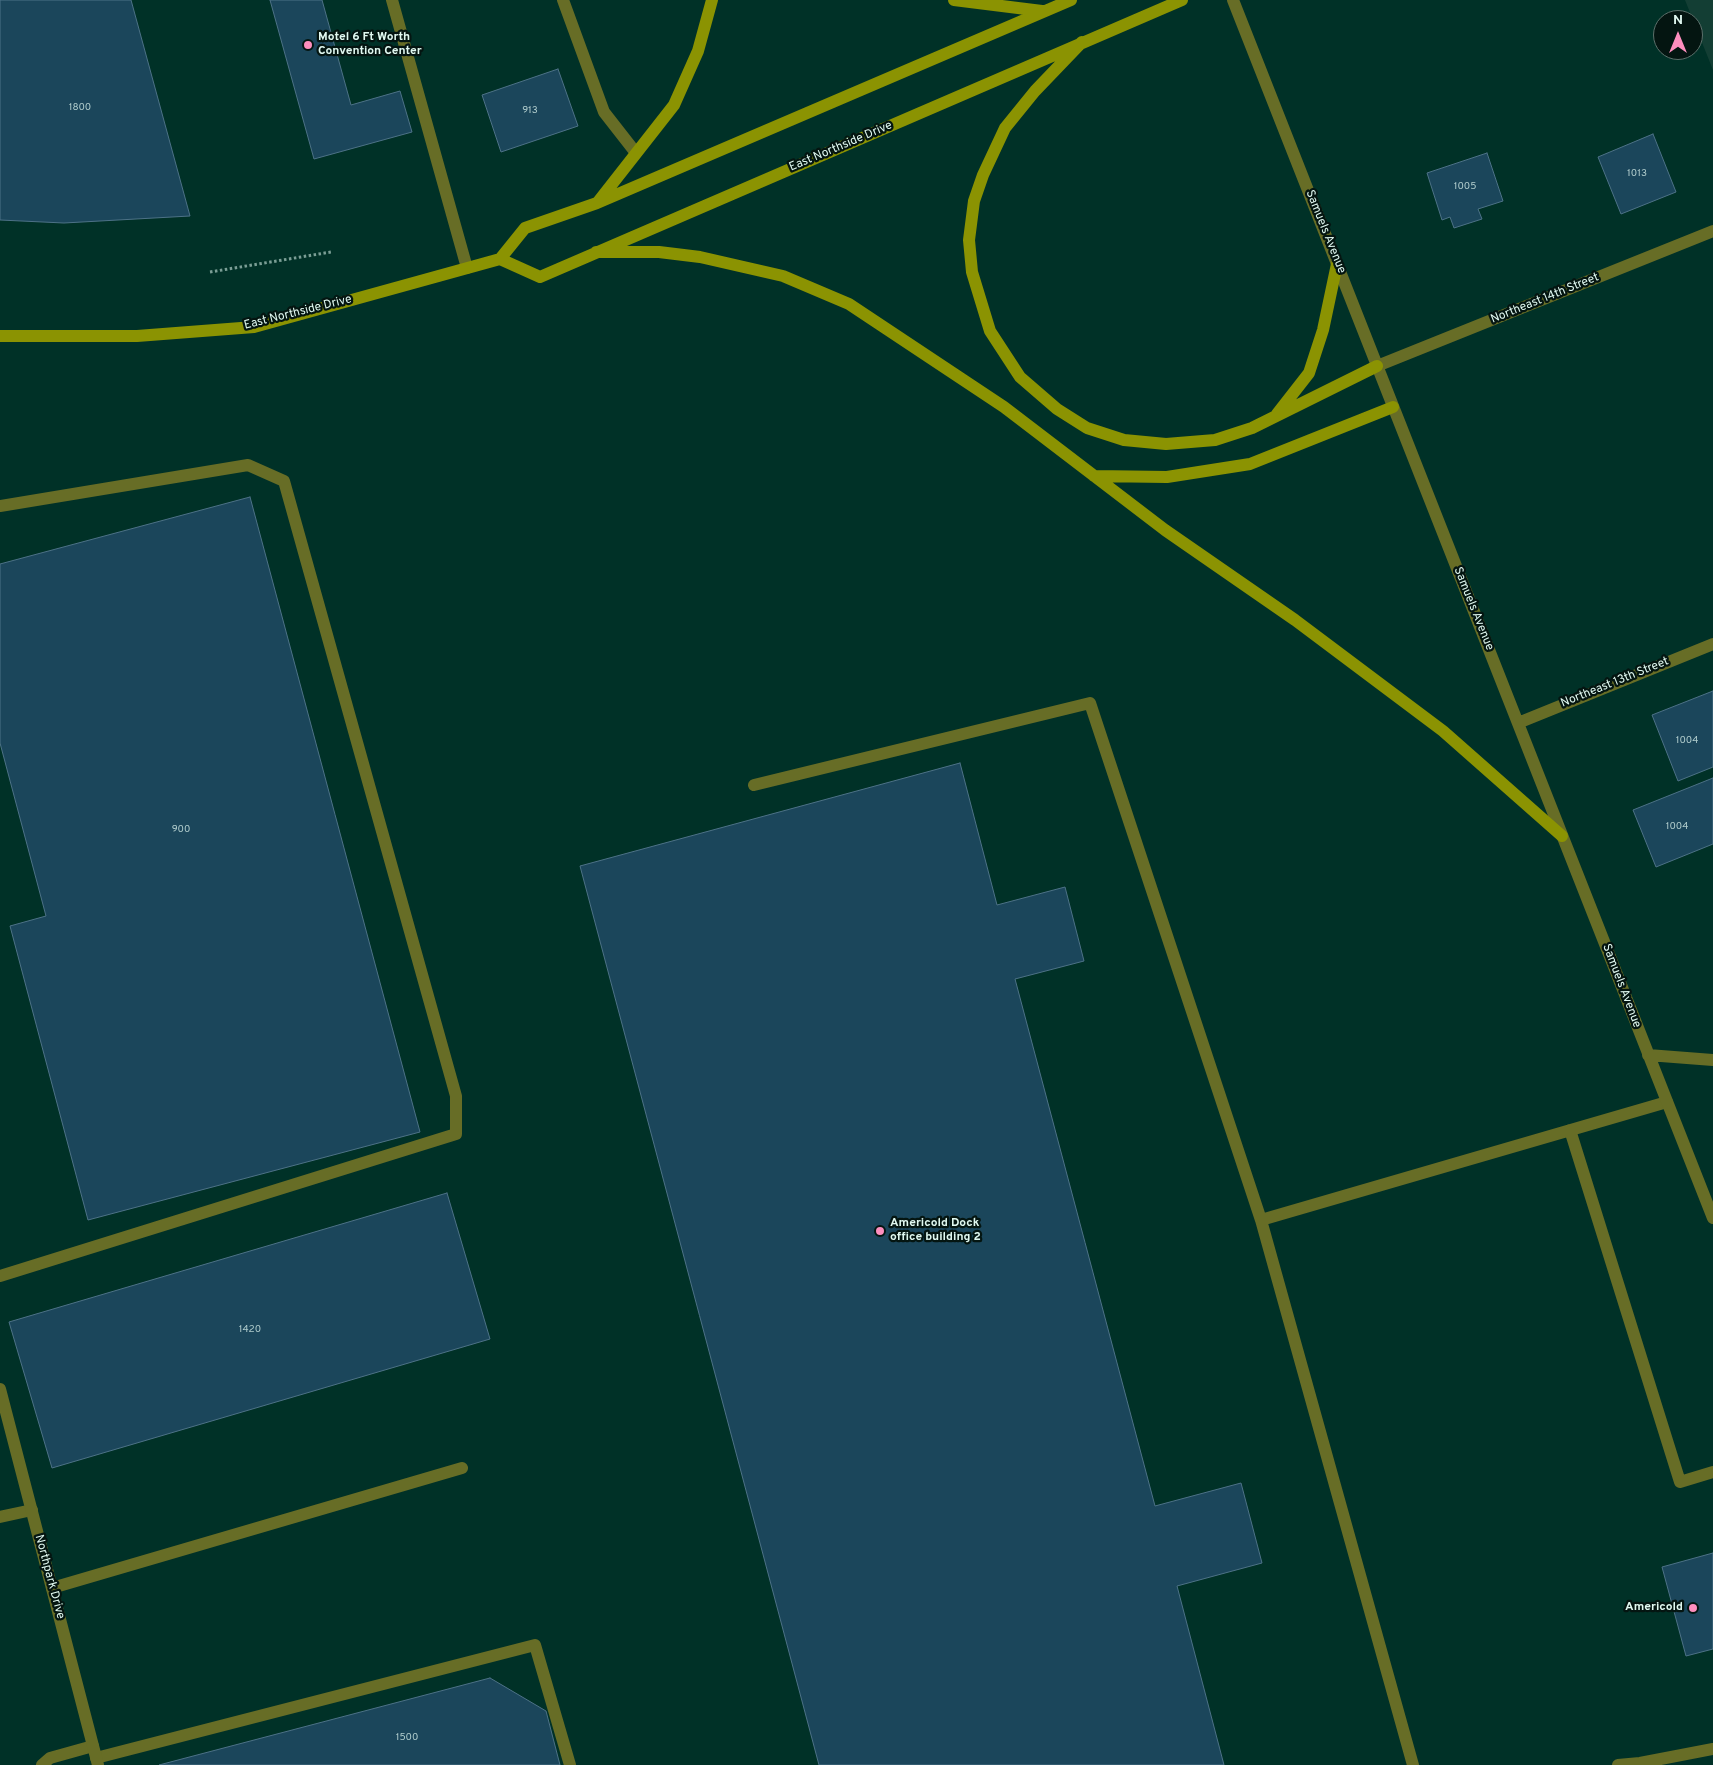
<!DOCTYPE html>
<style>
body{margin:0}
#map{position:relative;width:1713px;height:1765px;overflow:hidden;background:#003127;font-family:Overpass,sans-serif}
canvas{display:block}
.north{position:absolute;left:1653px;top:10px;width:50px;height:50px;box-sizing:border-box;background:#041511;border:1px solid #5c706b;border-radius:50%;rotate:0deg;font-size:14px;font-weight:700;line-height:20px;text-align:center;color:#e1f9f1}
.north::after{content:'';display:block;margin:auto;width:18px;height:22px;background:#fd8ebe;clip-path:polygon(50% 0,100% 100%,50% 72%,0 100%)}
</style>
<div id="map">
<canvas width="1713" height="1765"></canvas>
<div class="north">N</div>
</div>
<script>
const context = document.querySelector('canvas').getContext('2d');
context.lineJoin = 'round';
function fill(path, color) {
  context.fillStyle = color;
  context.fill(path, 'evenodd');
}
function poly(rows) {
  const path = new Path2D();
  for (const r of rows) {
    path.moveTo(r[0], r[1]);
    for (let i = 2; i < r.length; i += 2) path.lineTo(r[i], r[i + 1]);
  }
  return path;
}
function strokePath(path, color, width, dash) {
  context.strokeStyle = color;
  context.lineWidth = width;
  context.lineCap = dash ? 'butt' : 'round';
  context.setLineDash(dash || []);
  context.stroke(path);
}
function drawText(font, color, halo, rows, align = 'center') {
  context.font = font + ' Overpass,sans-serif';
  context.lineWidth = 4.5;
  context.setLineDash([]);
  context.textBaseline = 'middle';
  context.strokeStyle = halo;
  context.fillStyle = color;
  for (const [text, x, y, turn = 0] of rows) {
    context.save();
    context.translate(x, y);
    context.rotate((+turn || 0) * Math.PI / 180);
    context.textAlign = isNaN(turn) ? turn : align;
    if (halo) context.strokeText(text, 0, 0);
    context.fillText(text, 0, 0);
    context.restore();
  }
}
fill(poly([
 [1685,0,1713,0,1713,70]
]), '#133e34');
const building = poly([
 [0,0,131,0,190,216,64,223,0,220,0,0],
 [270,0,322,0,351,105,400,91,412,132,314,159,270,0],
 [558,69,578,126,501,152,482,95,558,69],
 [1653,134,1676,192,1621,214,1598,157,1653,134],
 [1487,153,1503,201,1478,209,1482,219,1454,228,1450,217,1442,220,1427,173,1487,153],
 [250,497,420,1132,88,1220,10,926,46,916,0,743,0,564,250,497],
 [1713,691,1713,767,1678,781,1652,715,1713,691],
 [960,763,997,905,1065,887,1084,961,1015,979,1155,1506,1241,1483,1262,1563,1177,1586,1224,1765,819,1765,580,866,960,763],
 [1713,778,1713,844,1656,867,1633,810,1713,778],
 [447,1193,490,1339,52,1468,9,1322,447,1193],
 [1713,1553,1713,1649,1686,1656,1662,1567,1713,1553],
 [490,1678,546,1711,560,1765,159,1765,490,1678]
]);
fill(building, '#1b465b');
strokePath(building, '#4d7287', 1);
strokePath(poly([
 [210,272,331,252]
]), '#7a9e95', 3, [2.5, 2.5]);
strokePath(poly([
 [392,0,467,268],
 [563,0,604,112,636,153],
 [0,506,248,465,284,481,456,1096,456,1134,0,1276],
 [754,785,1090,703,1261,1220],
 [1570,1130,1680,1482,1713,1472],
 [0,1517,32,1510],
 [52,1588,462,1468],
 [96,1758,535,1645,570,1765],
 [42,1765,50,1758,93,1746],
 [1413,1765,1261,1220,1667,1102],
 [1618,1765,1640,1763,1713,1749]
]), '#676d26', 12);
strokePath(poly([
 [1233,0,1713,1218],
 [1377,366,1713,231],
 [1518,723,1713,644],
 [1648,1055,1713,1060],
 [0,1389,98,1765]
]), '#676d26', 12);
strokePath(poly([
 [954,0,1042,11],
 [1082,42,1035,91,1005,128,983,175,974,201,969,240,972,272,990,331,1020,377,1057,409,1087,428,1124,440,1166,444,1215,440,1252,428,1377,366],
 [598,202,674,105,698,51,712,0],
 [596,252,659,252,700,257,783,276,849,304,1004,407,1165,530,1295,620,1443,731,1562,836],
 [500,259,540,277,1182,0],
 [0,336,137,336,254,327,500,259,525,228,597,203,1071,0],
 [1277,414,1309,373,1323,330,1337,264],
 [1094,476,1167,477,1250,464,1393,407]
]), '#8b9302', 12);
for (const [x, y, r, color] of [
 [308,45,5,"#fd8ebe"],
 [880,1231,5,"#fd8ebe"],
 [1693,1608,5,"#fd8ebe"]
]) {
  const dot = new Path2D();
  dot.arc(x, y, r, 0, 2 * Math.PI);
  context.fillStyle = color;
  context.fill(dot);
  strokePath(dot, '#041511', 2);
}
drawText('10px', '#b0cccc', null, [
 ["1800",80,108],
 ["913",530,111],
 ["1013",1637,174],
 ["1005",1465,187],
 ["1004",1687,741],
 ["1004",1677,827],
 ["900",181,830],
 ["1420",250,1330],
 ["1500",407,1738]
]);
drawText('bold 12px', '#e1f9f1', '#041511', [
 ["Motel 6 Ft Worth",318,38],
 ["Convention Center",318,52],
 ["Americold Dock",890,1224],
 ["office building 2",890,1238],
 ["Americold",1683,1608,"right"]
], 'left');
drawText('12px', '#e1f9f1', '#041511', [
 ["East Northside Drive",841,147,-23],
 ["Samuels Avenue",1325,232,68],
 ["Northeast 14th Street",1545,299,-22],
 ["East Northside Drive",298,313,-14],
 ["Samuels Avenue",1473,609,68],
 ["Northeast 13th Street",1615,683,-22],
 ["Samuels Avenue",1621,986,69],
 ["Northpark Drive",49,1577,75]
]);
</script>
